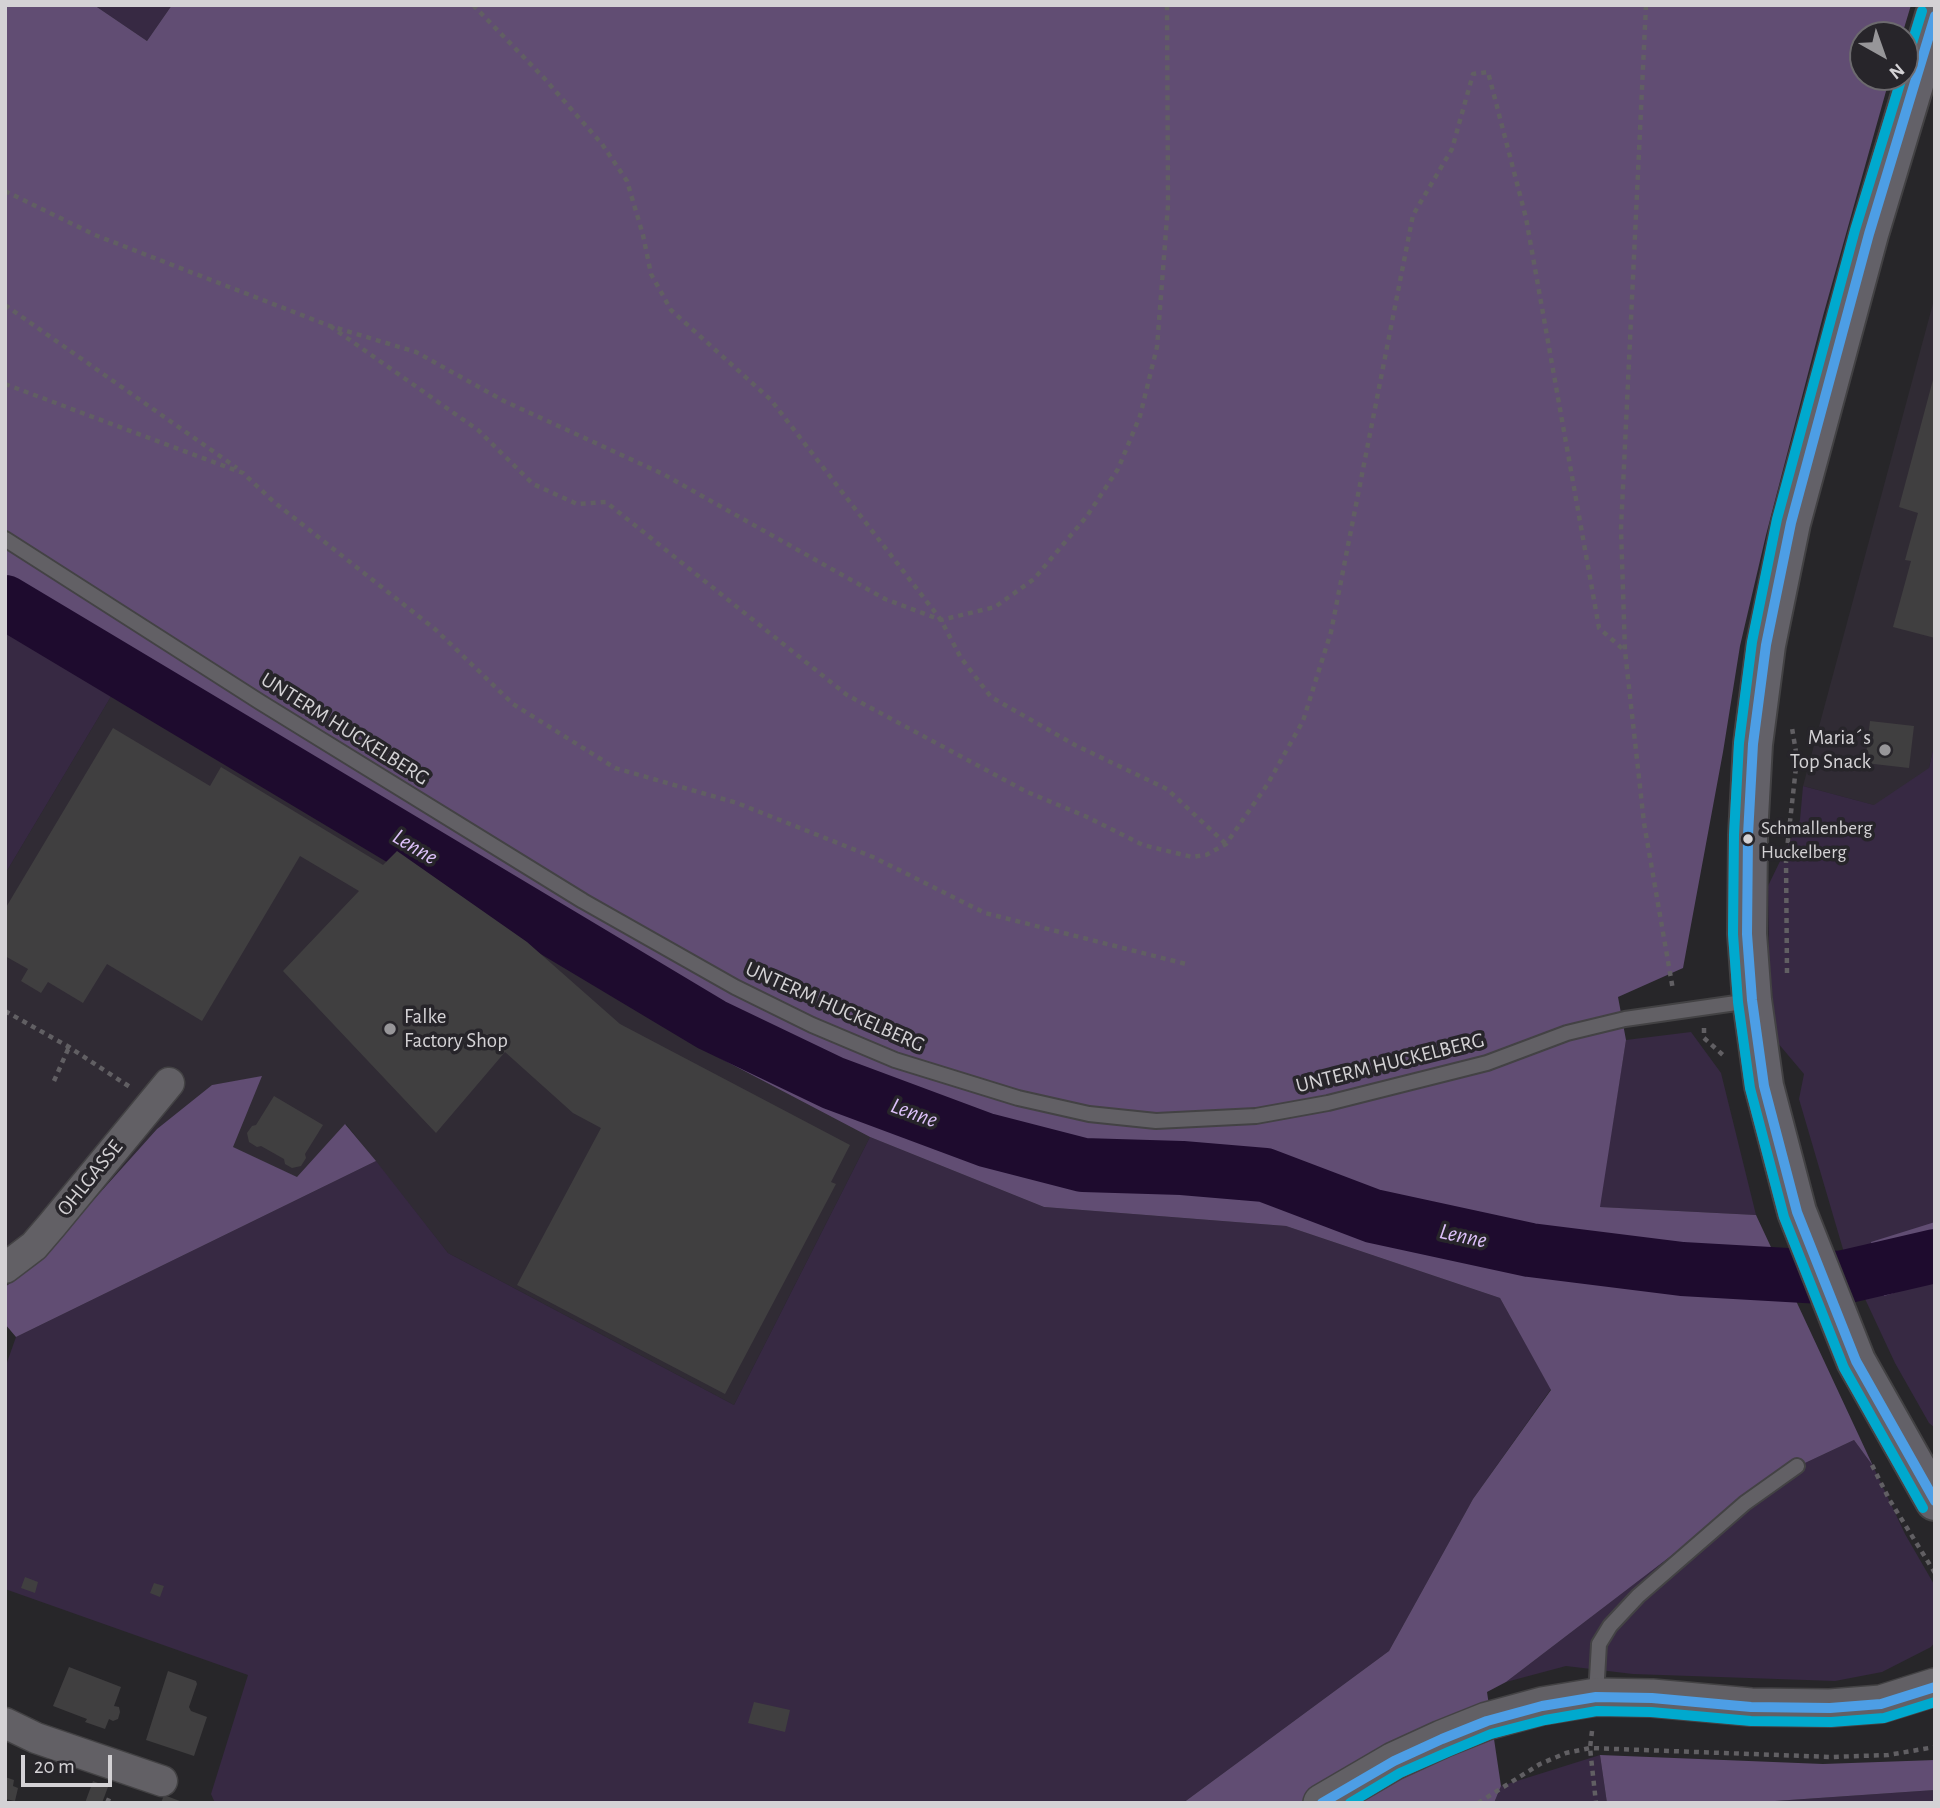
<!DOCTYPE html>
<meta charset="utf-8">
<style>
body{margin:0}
#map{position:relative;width:1940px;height:1808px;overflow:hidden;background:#272629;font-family:"Alegreya Sans",sans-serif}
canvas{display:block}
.frame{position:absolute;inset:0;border:7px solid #d4d2d5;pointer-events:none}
.north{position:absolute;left:1849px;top:21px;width:70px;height:70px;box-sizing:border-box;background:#27252a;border:2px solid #6c6a6e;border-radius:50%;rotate:140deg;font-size:19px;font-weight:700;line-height:28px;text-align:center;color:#d4d2d5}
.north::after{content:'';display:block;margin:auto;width:24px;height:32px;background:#979699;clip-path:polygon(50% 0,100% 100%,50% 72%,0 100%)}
.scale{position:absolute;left:21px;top:1755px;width:91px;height:32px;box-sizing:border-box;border:4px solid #d4d2d5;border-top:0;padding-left:9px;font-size:21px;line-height:24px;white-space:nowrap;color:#d4d2d5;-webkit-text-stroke:5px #27252a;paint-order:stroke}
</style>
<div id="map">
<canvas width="1940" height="1808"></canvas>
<div class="frame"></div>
<div class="north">N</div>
<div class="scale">20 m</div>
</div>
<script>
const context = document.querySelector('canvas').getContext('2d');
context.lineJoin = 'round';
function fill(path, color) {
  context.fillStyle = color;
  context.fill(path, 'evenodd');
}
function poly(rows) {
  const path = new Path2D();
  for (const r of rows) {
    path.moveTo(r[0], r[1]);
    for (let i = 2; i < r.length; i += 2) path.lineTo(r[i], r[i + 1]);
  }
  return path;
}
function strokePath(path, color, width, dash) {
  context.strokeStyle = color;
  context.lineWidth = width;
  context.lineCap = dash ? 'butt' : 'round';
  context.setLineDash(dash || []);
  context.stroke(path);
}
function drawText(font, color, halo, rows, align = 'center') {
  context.font = font + ' "Alegreya Sans",sans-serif';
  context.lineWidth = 7;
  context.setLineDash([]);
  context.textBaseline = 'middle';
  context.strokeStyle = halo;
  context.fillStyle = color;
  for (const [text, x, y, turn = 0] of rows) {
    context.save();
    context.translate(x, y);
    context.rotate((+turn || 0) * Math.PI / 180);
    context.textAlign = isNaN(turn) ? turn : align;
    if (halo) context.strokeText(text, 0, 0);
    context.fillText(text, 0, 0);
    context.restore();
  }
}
fill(poly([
 [1935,296,1935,741,1918,817,1803,786],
 [119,683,393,844,693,1044,870,1137,734,1405,448,1253,346,1124,298,1178,232,1147,261,1077,212,1085,157,1129,37,1263,5,1287,5,874]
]), '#302b34');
fill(poly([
 [94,5,172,5,147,41],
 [5,615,119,683,5,874],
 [1935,741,1935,1428,1929,1423,1895,1363,1845,1256,1799,1099,1804,1074,1777,1042,1769,959,1768,886,1800,820,1803,786,1874,805,1929,768],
 [1691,1032,1721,1073,1756,1215,1599,1207,1626,1040],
 [870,1137,1044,1207,1286,1226,1500,1298,1551,1389,1473,1499,1389,1651,1183,1803,215,1803,211,1794,248,1675,5,1589,5,1368,16,1337,376,1161,448,1253,734,1405],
 [1854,1440,1873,1466,1905,1534,1935,1586,1935,1642,1931,1647,1882,1672,1835,1681,1633,1674,1566,1666,1506,1682,1773,1478],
 [1600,1755,1607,1803,1494,1803,1501,1786],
 [1935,1790,1935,1803,1746,1803]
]), '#372943');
fill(poly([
 [5,5,94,5,147,41,172,5,1911,5,1902,35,1863,35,1863,77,1890,77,1823,316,1766,535,1740,646,1723,752,1683,968,1618,997,1626,1040,1600,1207,1756,1215,1873,1466,1854,1440,1773,1478,1506,1682,1487,1692,1501,1786,1494,1803,1183,1803,1389,1651,1473,1499,1551,1390,1500,1298,1286,1226,1044,1207,870,1137,693,1044,393,844,5,615],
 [262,1076,233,1147,297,1177,345,1124,376,1161,16,1337,5,1324,5,1287,37,1263,157,1129,212,1085],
 [1935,1222,1935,1280,1884,1296,1871,1242],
 [1600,1755,1823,1764,1935,1760,1935,1790,1746,1803,1607,1803]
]), '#614d73');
strokePath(poly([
 [5,602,712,1025,833,1083,986,1140,1083,1165,1182,1168,1265,1175,1373,1216,1530,1250,1682,1269,1840,1278,1935,1256]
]), '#1e0b2e', 54);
fill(poly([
 [1934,376,1935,376,1935,638,1893,627,1911,561,1905,560,1918,513,1899,507],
 [1870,721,1914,726,1909,768,1865,763],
 [113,728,210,786,221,767,383,865,397,851,527,942,620,1024,850,1145,831,1182,836,1184,725,1394,517,1285,601,1128,573,1113,505,1052,436,1133,283,971,359,891,300,856,202,1021,107,964,83,1003,48,982,41,993,21,981,28,969,5,956,5,909],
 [274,1096,323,1125,305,1154,306,1158,301,1166,292,1168,285,1164,284,1159,261,1146,257,1147,249,1142,247,1133,252,1126,256,1125],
 [25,1577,38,1582,35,1593,21,1588],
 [154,1583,164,1586,160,1597,150,1593],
 [69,1667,121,1687,114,1706,119,1707,120,1712,118,1719,113,1721,109,1719,105,1729,85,1722,87,1719,53,1706],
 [168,1671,196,1681,197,1684,189,1707,191,1711,207,1717,194,1756,146,1740],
 [754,1702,790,1710,785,1732,748,1723],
 [5,1777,14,1780,13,1786,18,1788,15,1801,5,1799],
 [93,1781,108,1787,102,1803,85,1803],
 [164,1795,185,1803,161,1803]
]), '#403f40');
const service = poly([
 [5,539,260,702,583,901,735,987,812,1025,895,1060,1018,1098,1089,1114,1156,1121,1256,1116,1328,1103,1487,1063,1567,1033,1625,1019,1750,1001],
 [1596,1695,1599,1644,1610,1626,1638,1596,1745,1503,1797,1466]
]);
const minor = poly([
 [5,1268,34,1246,52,1225,169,1083],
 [5,1723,36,1738,162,1781]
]);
const tertiary = poly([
 [1322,1803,1394,1761,1442,1739,1487,1721,1542,1706,1596,1697,1652,1698,1751,1707,1830,1708,1881,1704,1935,1687]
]);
const primary = poly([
 [1935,15,1869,234,1791,523,1766,645,1753,744,1748,835,1747,934,1752,1000,1764,1086,1797,1212,1856,1361,1935,1501]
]);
strokePath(service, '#434244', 18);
strokePath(minor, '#434244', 33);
strokePath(tertiary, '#434244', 40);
strokePath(primary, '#434244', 42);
strokePath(poly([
 [473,5,544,78,602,144,627,181,643,235,651,274,671,310,771,400,941,620,961,658,991,697,1075,745,1167,789,1226,844],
 [1646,5,1621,529,1625,651,1644,823,1673,990],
 [5,191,95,235,330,326,416,352,504,401,663,474,885,599,941,620,995,607,1034,579,1087,516,1118,469,1140,416,1157,347,1168,205,1167,5],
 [5,305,237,468],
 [330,326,478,430,533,484,577,504,606,502,847,695,1027,792,1085,816,1143,845,1192,857,1206,855,1226,844,1267,785,1303,721,1331,632,1413,215,1452,149,1473,74,1488,72,1526,218,1599,628,1625,651],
 [5,384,243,473,274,502,436,630,513,704,615,768,737,803,873,857,985,913,1186,964],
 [1787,973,1786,858,1797,758,1792,728],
 [5,1011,69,1047,130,1087],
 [1704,1028,1704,1038,1724,1056],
 [54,1081,69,1047],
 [1872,1465,1889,1499,1935,1573],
 [1592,1731,1590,1748,1596,1803],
 [107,1803,111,1794],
 [1478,1803,1540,1764,1566,1753,1590,1748,1831,1757,1888,1755,1935,1747]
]), '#615f63', 4.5, [5, 5]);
strokePath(service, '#626065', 14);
strokePath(minor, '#626065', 30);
strokePath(tertiary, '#626065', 37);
strokePath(primary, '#636168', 38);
strokePath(poly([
 [1935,16,1869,234,1791,523,1766,645,1753,744,1748,835,1747,934,1752,1000,1764,1086,1797,1212,1856,1361,1935,1501],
 [1322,1803,1394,1761,1442,1739,1487,1721,1542,1706,1596,1697,1652,1698,1751,1707,1830,1708,1881,1704,1935,1687]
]), '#4d9ee5', 10);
strokePath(poly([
 [1905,66,1922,11],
 [1902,77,1855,230,1777,519,1752,642,1739,743,1734,835,1733,934,1738,1002,1750,1088,1784,1217,1844,1368,1923,1508],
 [1350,1803,1400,1773,1448,1752,1491,1734,1545,1720,1597,1711,1651,1712,1751,1721,1831,1722,1884,1718,1935,1702]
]), '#00a9ce', 10);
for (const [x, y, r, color] of [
 [1885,750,7,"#979699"],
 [1748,839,6,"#d4d2d5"],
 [390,1029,7,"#979699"]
]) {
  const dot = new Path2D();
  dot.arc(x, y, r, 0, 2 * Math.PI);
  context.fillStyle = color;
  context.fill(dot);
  strokePath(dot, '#27252a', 2.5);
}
drawText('19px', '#d4d2d5', '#27252a', [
 ["Schmallenberg",1761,828],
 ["Huckelberg",1761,852]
], 'left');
drawText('21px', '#d4d2d5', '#27252a', [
 ["UNTERM HUCKELBERG",345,729,32],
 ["UNTERM HUCKELBERG",835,1007,24],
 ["UNTERM HUCKELBERG",1390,1063,-14],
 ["OHLGASSE",90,1178,-51]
]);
drawText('21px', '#d4d2d5', '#27252a', [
 ["Maria´s",1871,738],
 ["Top Snack",1871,762],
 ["Falke",404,1017,"left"],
 ["Factory Shop",404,1041,"left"]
], 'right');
drawText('italic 23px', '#dcc0f9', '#27252a', [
 ["Lenne",415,847,31],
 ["Lenne",914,1113,20],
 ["Lenne",1463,1236,12]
]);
</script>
